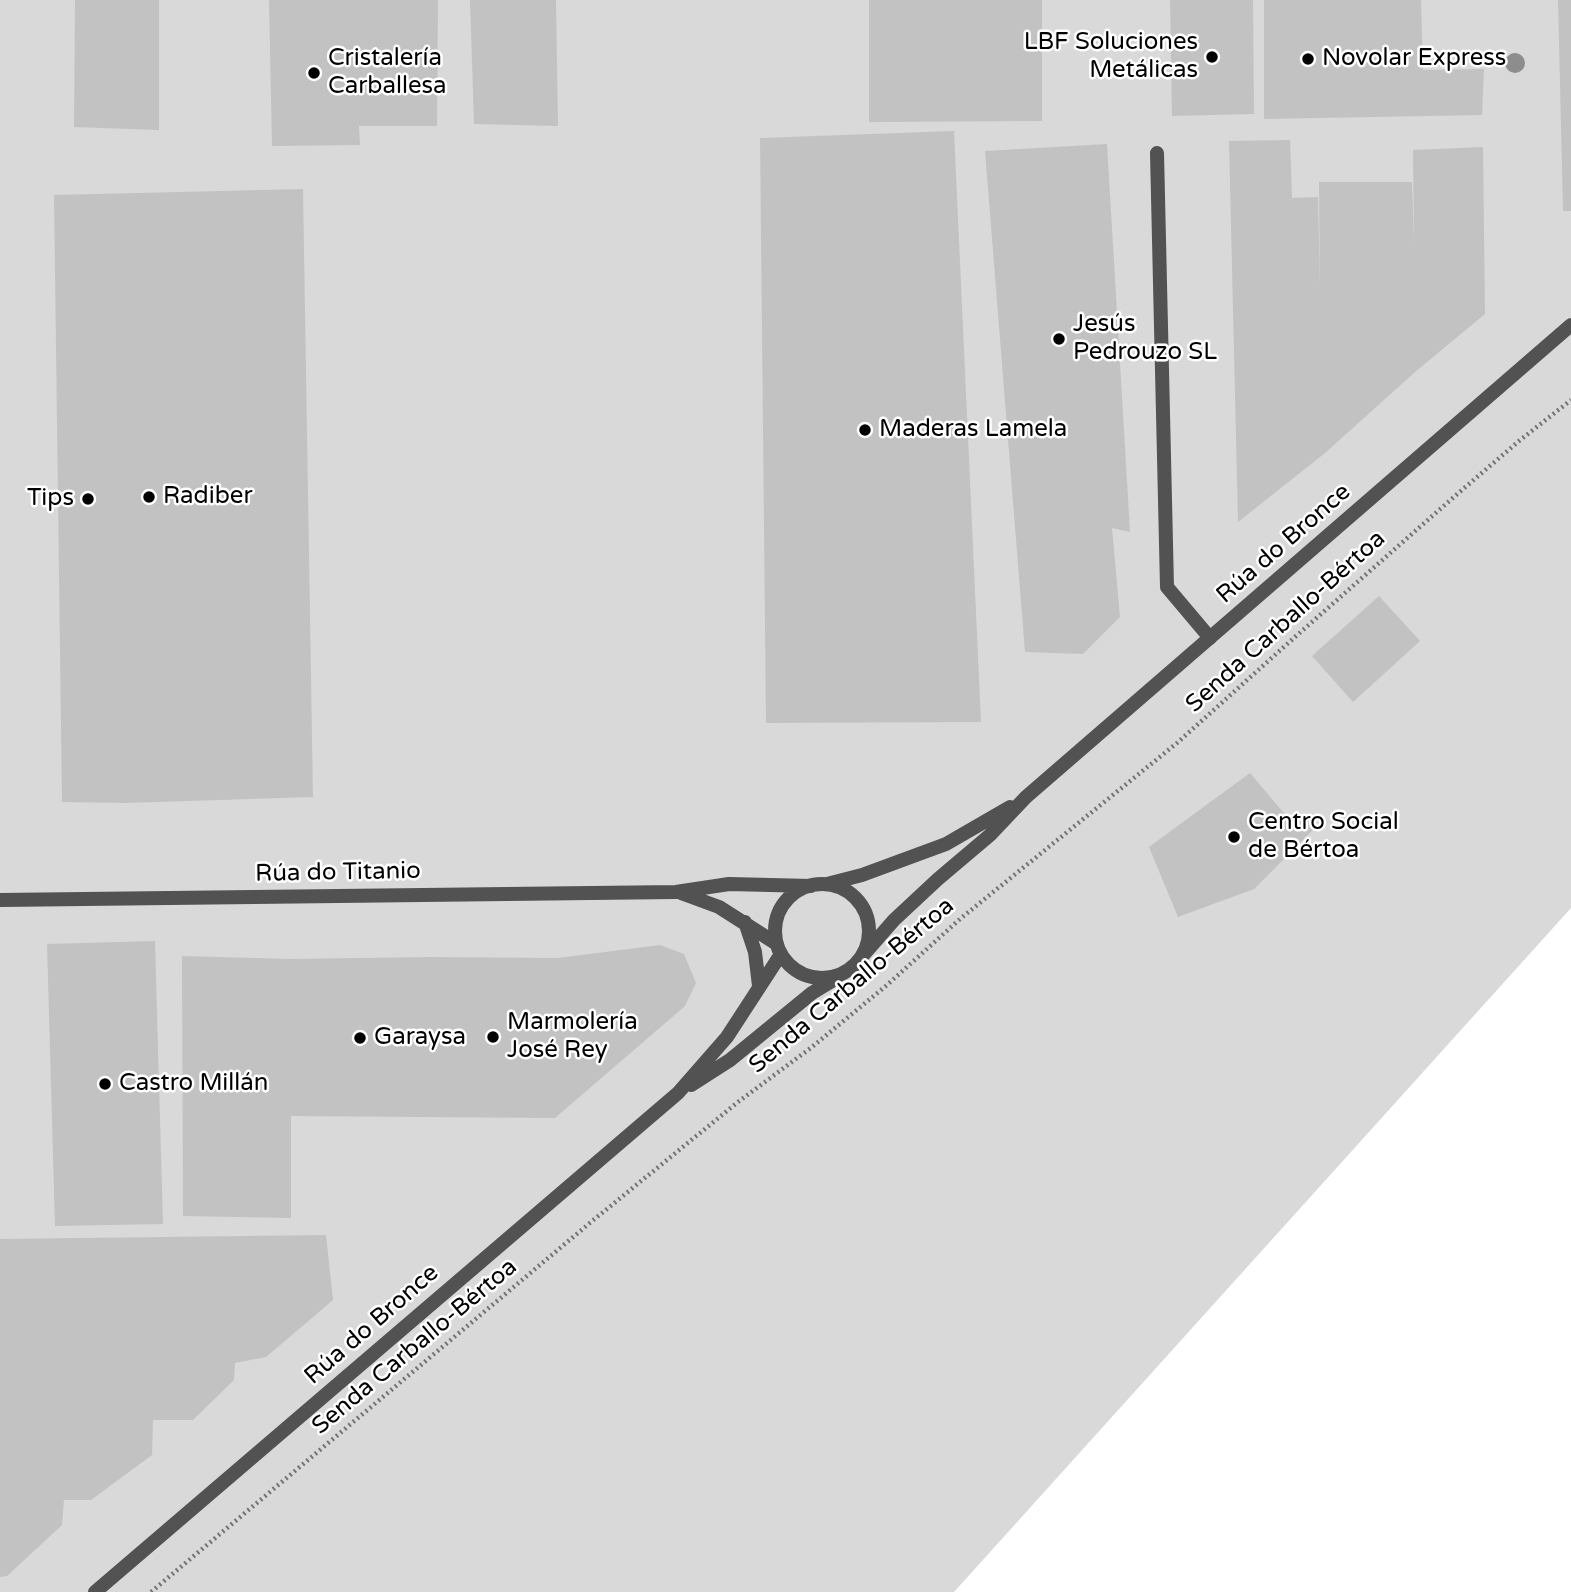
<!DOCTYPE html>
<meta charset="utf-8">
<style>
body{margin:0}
canvas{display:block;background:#fff}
</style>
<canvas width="1571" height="1592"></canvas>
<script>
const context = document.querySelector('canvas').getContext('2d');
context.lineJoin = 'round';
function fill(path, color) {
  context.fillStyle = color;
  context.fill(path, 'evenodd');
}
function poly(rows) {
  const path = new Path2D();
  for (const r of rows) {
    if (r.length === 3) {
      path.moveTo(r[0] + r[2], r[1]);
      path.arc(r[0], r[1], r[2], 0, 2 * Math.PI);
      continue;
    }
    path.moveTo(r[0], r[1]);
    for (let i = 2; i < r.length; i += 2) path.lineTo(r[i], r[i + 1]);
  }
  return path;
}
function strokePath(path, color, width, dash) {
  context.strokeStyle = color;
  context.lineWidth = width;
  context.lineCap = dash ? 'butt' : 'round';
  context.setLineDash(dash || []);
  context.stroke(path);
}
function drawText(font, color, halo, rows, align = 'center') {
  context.font = font + ' "Varela Round",sans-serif';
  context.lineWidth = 5;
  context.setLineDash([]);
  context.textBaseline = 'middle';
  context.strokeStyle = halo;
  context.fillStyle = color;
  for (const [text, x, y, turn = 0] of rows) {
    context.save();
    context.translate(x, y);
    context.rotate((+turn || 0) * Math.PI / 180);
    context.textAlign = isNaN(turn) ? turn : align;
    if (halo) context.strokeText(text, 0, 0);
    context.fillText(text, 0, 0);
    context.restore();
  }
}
fill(poly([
 [0,0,1571,0,1571,908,954,1592,0,1592]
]), '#d9d9d9');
fill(poly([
 [75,0,159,0,159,130,74,127],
 [269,0,438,0,437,126,359,126,360,145,272,146],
 [470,0,556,0,558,126,474,124],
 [869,0,1042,0,1042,121,869,122],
 [1170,0,1253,0,1254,114,1172,116],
 [1264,0,1421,0,1423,70,1484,69,1482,115,1264,119],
 [1558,0,1571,0,1571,211,1563,211],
 [954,131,981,722,766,723,760,138],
 [1290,140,1292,198,1318,197,1320,288,1319,182,1412,182,1414,245,1413,150,1483,147,1485,314,1415,372,1325,453,1238,522,1229,141],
 [1107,144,1130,532,1112,528,1120,617,1083,654,1025,652,985,151],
 [303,189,313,797,125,803,62,802,54,195],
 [1379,596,1420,641,1353,702,1312,656],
 [1250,773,1294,825,1303,816,1316,827,1254,889,1178,917,1149,847],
 [155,941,163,1224,55,1226,47,944],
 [660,945,684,954,696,983,685,1006,555,1118,291,1116,291,1218,183,1216,182,956,291,959,430,957,558,958],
 [326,1235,333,1300,266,1357,235,1363,234,1380,193,1420,153,1420,152,1455,91,1500,64,1500,62,1525,7,1576,0,1577,0,1239]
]), '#c2c2c2');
strokePath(poly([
 [151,1592,591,1222,738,1102,812,1047,887,985,960,919,1177,743,1295,637,1455,496,1519,441,1571,400]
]), '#747474', 4.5, [2, 3.5]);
strokePath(poly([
 [1157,153,1167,587,1210,638]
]), '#525252', 14);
strokePath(poly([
 [827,884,862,875,946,844,1010,807],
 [822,931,47],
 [681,893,719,907,777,944],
 [0,900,676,892,729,884,811,886],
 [745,922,755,952,759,986],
 [859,960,894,920,938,879,990,835,1026,797,1571,325],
 [691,1085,730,1060,812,993,835,979],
 [95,1592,678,1093,727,1037,781,954]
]), '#525252', 14);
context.fillStyle = '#8d8d8d';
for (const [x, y] of [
 [1515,63]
]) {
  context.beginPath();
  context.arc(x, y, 10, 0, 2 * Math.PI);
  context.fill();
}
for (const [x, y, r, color] of [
 [1212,57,7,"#000"],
 [1308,59,7,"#000"],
 [314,73,7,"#000"],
 [1059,339,7,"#000"],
 [865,430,7,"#000"],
 [149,497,7,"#000"],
 [88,499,7,"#000"],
 [1234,837,7,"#000"],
 [493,1037,7,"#000"],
 [360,1038,7,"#000"],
 [105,1084,7,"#000"]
]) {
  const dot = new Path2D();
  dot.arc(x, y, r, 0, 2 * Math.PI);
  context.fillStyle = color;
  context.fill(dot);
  strokePath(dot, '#fff', 2.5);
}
drawText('24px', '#000', '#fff', [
 ["LBF Soluciones",1198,43,"right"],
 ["Metálicas",1198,71,"right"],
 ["Cristalería",328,59],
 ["Carballesa",328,87],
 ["Novolar Express",1322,59],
 ["Jesús",1073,325],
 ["Pedrouzo SL",1073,353],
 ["Maderas Lamela",879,430],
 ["Radiber",163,497],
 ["Tips",74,499,"right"],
 ["Centro Social",1248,823],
 ["de Bértoa",1248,851],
 ["Marmolería",507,1023],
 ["José Rey",507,1051],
 ["Garaysa",374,1038],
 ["Castro Millán",119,1084]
], 'left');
drawText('24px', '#000', '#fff', [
 ["Rúa do Bronce",1284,544,-41],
 ["Senda Carballo-Bértoa",1286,622,-42],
 ["Rúa do Titanio",338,873,-1],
 ["Senda Carballo-Bértoa",852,986,-40],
 ["Rúa do Bronce",372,1325,-41],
 ["Senda Carballo-Bértoa",415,1347,-40]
]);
</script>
